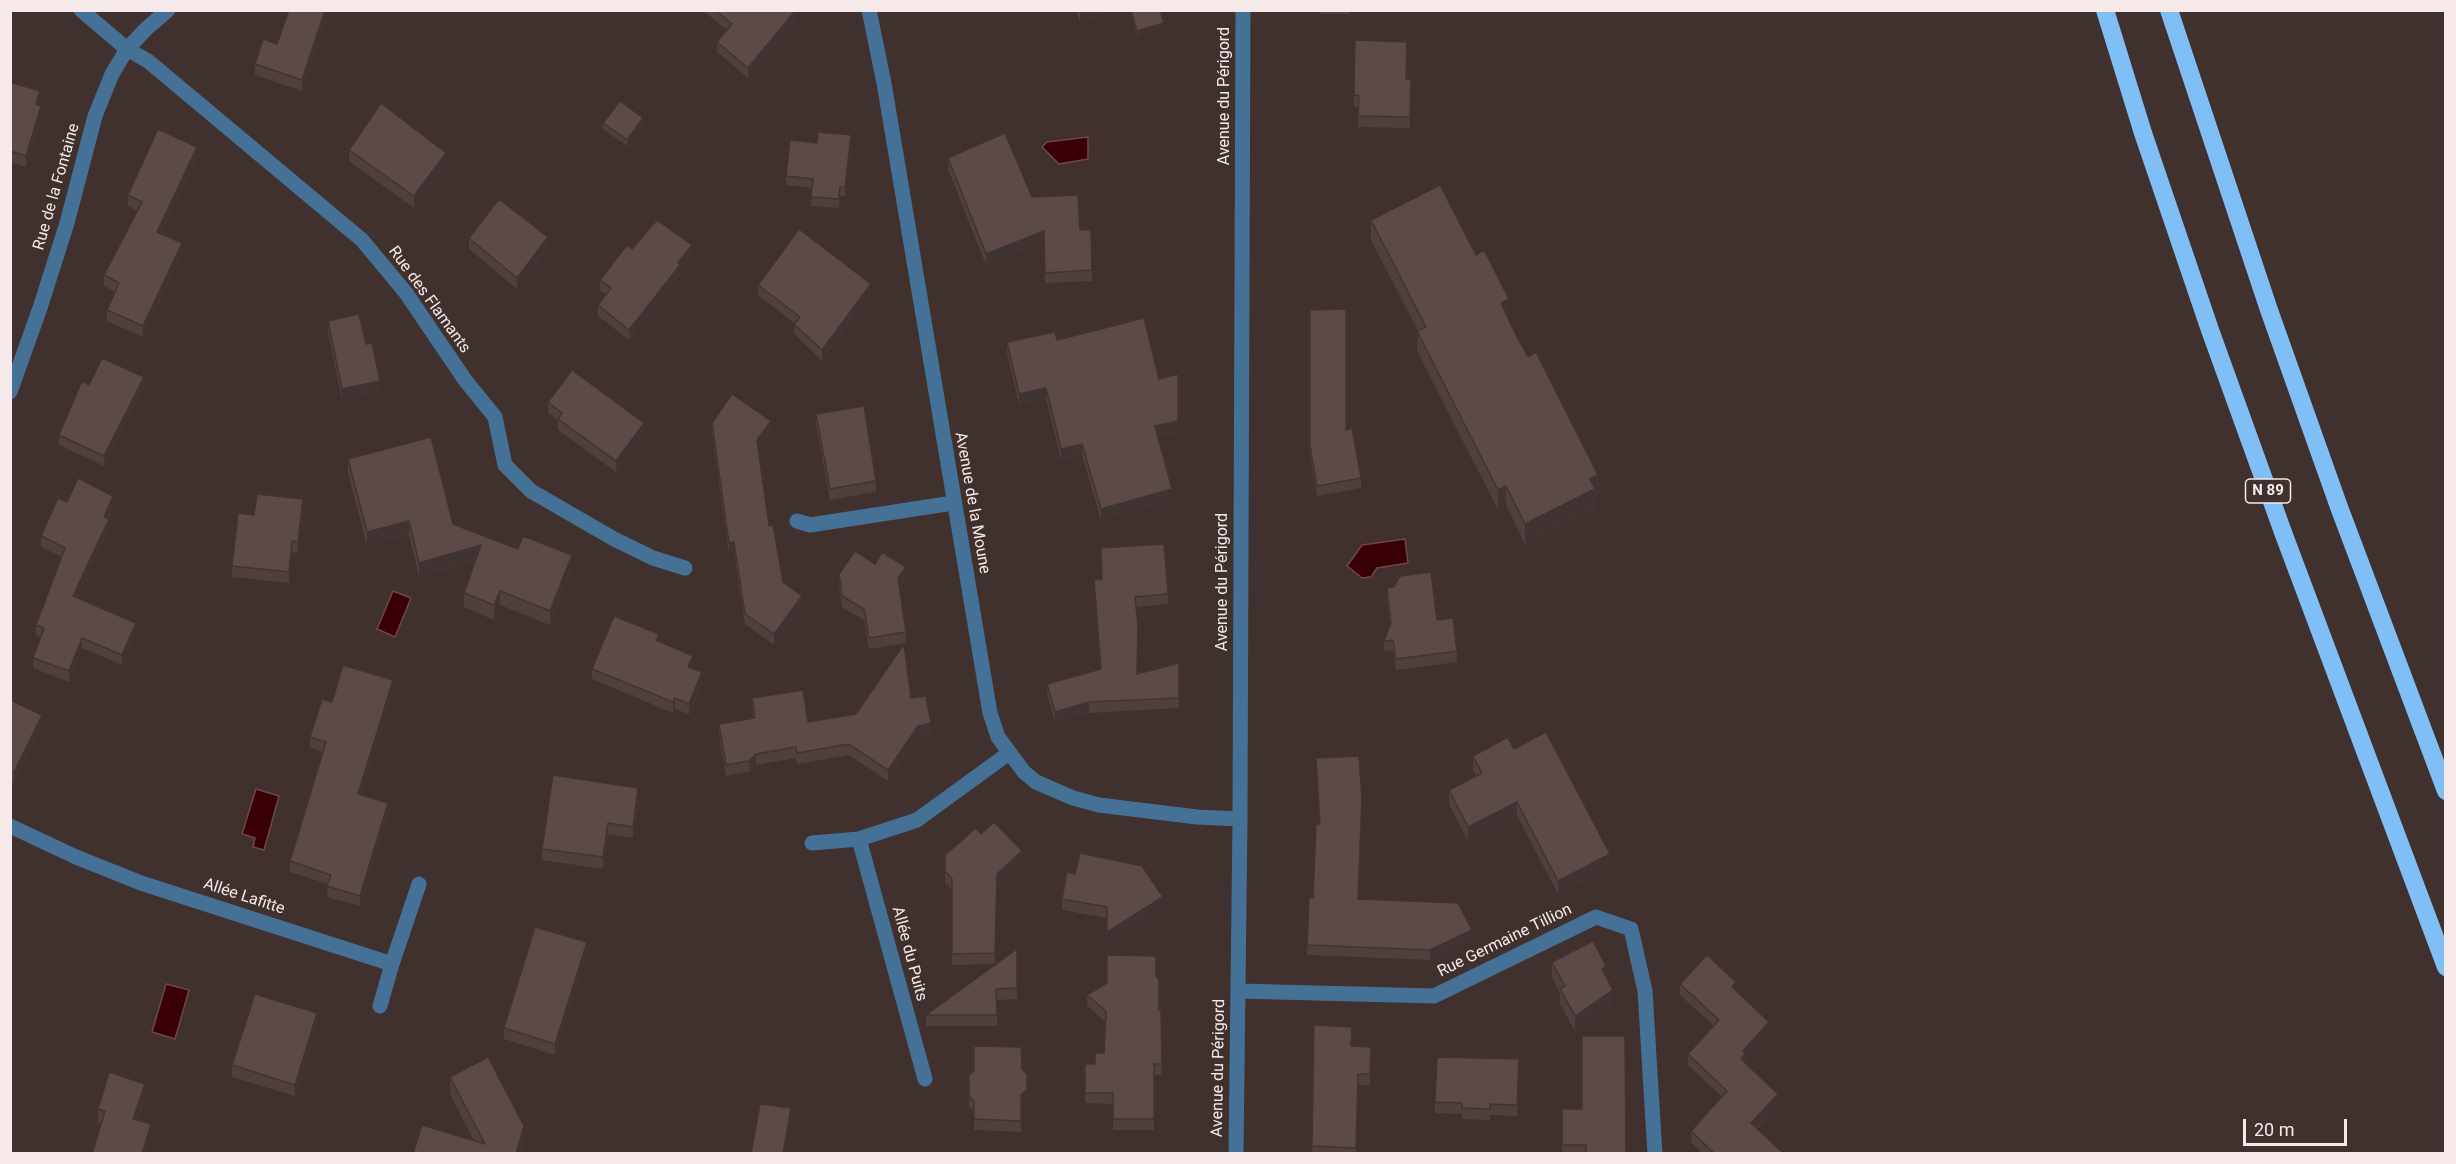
<!DOCTYPE html>
<meta charset="utf-8">
<style>
body{margin:0}
#map{position:relative;width:2456px;height:1164px;overflow:hidden;background:#40302e;font-family:Roboto,sans-serif}
canvas{display:block}
.frame{position:absolute;inset:0;border:12px solid #f5eae9;pointer-events:none}
.scale{position:absolute;left:2243px;top:1119px;width:104px;height:27px;box-sizing:border-box;border:3px solid #f5eae9;border-top:0;padding-left:8px;font-size:18px;line-height:21px;white-space:nowrap;color:#f5eae9;-webkit-text-stroke:4px #40302e;paint-order:stroke}
</style>
<div id="map">
<canvas width="2456" height="1164"></canvas>
<div class="frame"></div>
<div class="scale">20 m</div>
</div>
<script>
const context = document.querySelector('canvas').getContext('2d');
context.lineJoin = 'round';
function fill(path, color) {
  context.fillStyle = color;
  context.fill(path, 'evenodd');
}
function poly(rows) {
  const path = new Path2D();
  for (const r of rows) {
    path.moveTo(r[0], r[1]);
    for (let i = 2; i < r.length; i += 2) path.lineTo(r[i], r[i + 1]);
  }
  return path;
}
function strokePath(path, color, width, dash) {
  context.strokeStyle = color;
  context.lineWidth = width;
  context.lineCap = dash ? 'butt' : 'round';
  context.setLineDash(dash || []);
  context.stroke(path);
}
function drawText(font, color, halo, rows, align = 'center') {
  context.font = font + ' Roboto,sans-serif';
  context.lineWidth = 5;
  context.setLineDash([]);
  context.textBaseline = 'middle';
  context.strokeStyle = halo;
  context.fillStyle = color;
  for (const [text, x, y, turn = 0] of rows) {
    context.save();
    context.translate(x, y);
    context.rotate((+turn || 0) * Math.PI / 180);
    context.textAlign = isNaN(turn) ? turn : align;
    if (halo) context.strokeText(text, 0, 0);
    context.fillText(text, 0, 0);
    context.restore();
  }
}
const water = poly([
 [1088,137,1088,159,1059,164,1042,147,1047,142,1088,137],
 [1405,539,1408,563,1377,568,1371,577,1362,578,1347,566,1362,545,1405,539],
 [393,591,411,598,395,637,377,629,393,591],
 [256,789,279,796,264,850,253,847,255,838,242,834,256,789],
 [166,984,189,990,175,1039,152,1032,166,984]
]);
fill(water, '#380004');
strokePath(water, '#714649', 1.5);
strokePath(poly([
 [81,10,127,49,148,61,362,240,406,293,465,380,495,417,505,465,531,491,614,539,653,558,685,568],
 [869,10,884,83,990,713,998,737,1024,772,1036,782,1073,798,1099,805,1197,817,1240,819],
 [10,392,40,308,67,223,95,116,112,74,127,49,147,28,168,10],
 [797,521,810,525,953,503],
 [10,826,76,857,141,883,392,964,419,884],
 [859,839,925,1079],
 [812,843,859,839,917,820,1009,753],
 [1238,991,1434,996,1596,917,1631,929,1645,991,1655,1154],
 [380,1006,392,964],
 [1236,1154,1240,819,1243,10]
]), '#457196', 15);
strokePath(poly([
 [2105,10,2143,133,2210,330,2284,535,2446,967],
 [2169,10,2269,310,2339,507,2446,791]
]), '#80bff6', 18);
fill(poly([
 [328,10,328,14,302,91,255,75,255,64,277,44],
 [702,10,798,10,798,18,748,78,717,52,717,42,727,30],
 [1076,10,1109,10,1109,15,1080,23],
 [1130,10,1160,10,1164,29,1137,37],
 [1321,10,1350,10,1350,14,1321,14],
 [1355,40,1406,79,1411,79,1410,128,1358,127,1359,107,1354,107],
 [10,82,40,103,39,105,41,117,26,167,10,162],
 [603,123,643,124,627,146,603,129],
 [817,143,851,144,845,196,840,196,839,208,811,206,812,188,786,185,786,176],
 [349,150,446,164,414,208,349,161],
 [197,158,161,234,182,255,143,337,107,321,107,310,115,292,104,286,104,275,137,211,128,206,128,195],
 [948,158,1032,197,1080,230,1092,270,1092,281,1045,283,1044,242,986,265,948,169],
 [1371,220,1508,318,1598,495,1595,496,1595,509,1525,544,1506,505,1498,510,1417,351,1418,331,1371,240],
 [469,238,548,249,517,289,469,249],
 [692,256,680,271,680,275,629,340,598,316,598,305,606,295,600,290,600,280],
 [758,285,871,294,822,361,794,334,795,324,758,295],
 [1310,310,1361,478,1361,488,1317,496,1310,456],
 [328,321,366,344,380,392,342,400,328,332],
 [1057,340,1159,379,1178,432,1158,437,1172,501,1101,520,1082,455,1061,460,1046,399,1019,405,1007,353,1007,342],
 [89,385,144,387,104,466,59,445,59,435],
 [548,402,644,434,616,472,558,430,558,420,548,413],
 [816,414,876,481,876,492,830,500,816,425],
 [712,423,771,432,758,449,769,526,783,582,802,607,774,645,745,624,734,552,729,554,712,433],
 [348,459,453,524,572,569,550,625,500,605,494,620,464,607,464,593,476,561,419,577,409,535,367,546,348,473],
 [67,502,113,506,108,519,109,529,77,598,136,634,122,665,82,648,69,682,33,668,33,658,40,637,36,636,36,625,62,557,41,547,41,536],
 [303,510,298,553,292,552,289,583,232,577,232,566,254,515],
 [875,564,906,578,899,588,906,632,906,643,869,649,864,620,842,607,839,585,839,574],
 [1094,580,1168,594,1168,604,1136,607,1137,674,1179,663,1179,708,1089,713,1055,722,1047,694,1047,684,1100,669],
 [1387,588,1437,620,1457,651,1457,662,1396,670,1393,650,1384,651,1384,641,1390,625,1387,598],
 [659,642,693,666,692,668,702,683,689,714,675,709,673,713,592,679,592,669],
 [393,691,361,795,388,814,360,906,327,897,328,884,290,872,290,861,323,752,310,748,310,737,332,702],
 [752,698,808,722,856,714,911,698,931,734,918,737,888,781,849,755,797,764,796,758,756,765,749,772,726,776,719,735,719,724,753,718],
 [10,700,42,726,14,783,10,782],
 [1514,749,1610,867,1558,894,1517,816,1468,841,1449,804,1449,790,1476,776,1473,770,1473,756],
 [1316,758,1359,899,1472,940,1430,960,1307,955,1307,945,1313,898,1319,824],
 [638,799,633,838,608,834,603,869,542,860,542,849],
 [981,834,1022,862,997,885,995,964,952,965,952,890,945,882,945,855],
 [1062,899,1163,907,1107,943,1107,918,1062,910],
 [1017,949,1017,999,997,1000,997,1026,926,1026,926,1015],
 [587,953,555,1055,504,1039,504,1028],
 [1552,962,1606,977,1613,1005,1575,1031,1560,1004,1560,993,1552,978],
 [1156,976,1159,1010,1161,1010,1162,1075,1154,1075,1154,1130,1113,1130,1113,1104,1085,1103,1085,1064,1095,1064,1104,1053,1106,1022,1087,1006,1087,995],
 [1680,984,1736,991,1769,1033,1745,1059,1745,1063,1778,1105,1757,1128,1784,1154,1703,1154,1691,1142,1691,1131,1722,1097,1688,1065,1688,1054,1714,1026,1680,995],
 [317,1025,295,1096,232,1077,232,1065],
 [1314,1025,1371,1058,1370,1085,1358,1085,1356,1154,1312,1154],
 [1022,1069,1027,1085,1027,1100,1021,1105,1021,1132,974,1130,974,1112,969,1106,969,1096],
 [1519,1071,1517,1116,1490,1115,1490,1120,1462,1119,1462,1114,1435,1113,1435,1102],
 [450,1077,524,1142,521,1154,413,1154,474,1141,450,1094],
 [145,1098,138,1120,151,1139,98,1123,98,1109],
 [1562,1109,1626,1154,1562,1154]
]), '#4f403e');
fill(poly([
 [325,10,328,10,328,14,302,91,302,80],
 [796,10,798,10,798,18,748,78,748,68],
 [1082,10,1109,10,1109,15,1080,23,1080,11],
 [1164,23,1164,29,1137,37,1137,31],
 [40,91,40,103,36,116,36,104],
 [41,106,41,117,26,167,26,156],
 [643,118,643,124,627,146,627,140],
 [851,135,851,144,845,196,845,187],
 [197,147,197,158,157,243,157,232],
 [446,153,446,164,414,208,414,196],
 [1044,231,1044,242,986,265,986,254],
 [548,237,548,249,517,289,517,278],
 [182,243,182,255,143,337,143,326],
 [692,245,692,256,680,271,680,275,629,340,629,330],
 [871,284,871,294,822,361,822,350],
 [1509,299,1509,318,1501,303],
 [144,377,144,387,104,466,104,456],
 [380,381,380,392,342,400,342,389],
 [1046,388,1046,399,1019,405,1019,394],
 [771,421,771,432,757,451,757,440],
 [1178,421,1178,432,1155,437,1155,426],
 [644,423,644,434,616,472,616,461],
 [1082,444,1082,455,1061,460,1061,449],
 [1598,475,1598,495,1595,496,1595,509,1525,544,1525,524,1590,479],
 [1506,486,1506,505,1498,510,1498,490],
 [1172,489,1172,501,1101,520,1101,509],
 [113,496,113,506,104,527,104,517],
 [303,499,303,510,298,553,298,542],
 [109,519,109,529,73,607,73,596],
 [409,521,409,535,367,546,367,532],
 [292,541,292,552,289,583,289,572],
 [734,542,734,552,729,554,729,543],
 [481,545,481,559,419,577,419,563],
 [572,555,572,569,550,625,550,611],
 [906,567,906,578,898,590,898,578],
 [500,591,500,605,494,620,494,605],
 [802,596,802,607,774,645,774,634],
 [136,623,136,634,122,665,122,655],
 [82,638,82,648,69,682,69,671],
 [693,656,693,666,688,677,688,667],
 [702,672,702,683,689,714,689,704],
 [393,680,393,691,358,805,358,794],
 [675,698,675,709,673,713,673,702],
 [1089,702,1089,713,1055,722,1055,712],
 [42,715,42,726,14,783,14,772],
 [931,723,931,734,918,737,888,781,888,770,918,726],
 [756,754,756,765,749,772,749,761],
 [638,788,638,799,633,838,633,827],
 [1517,802,1517,816,1468,841,1468,827],
 [388,803,388,814,360,906,360,896],
 [608,823,608,834,603,869,603,857],
 [1022,851,1022,862,997,885,995,964,997,874],
 [1610,854,1610,867,1558,894,1558,881],
 [1163,897,1163,907,1107,943,1107,932],
 [1472,930,1472,940,1430,960,1430,950],
 [587,942,587,953,555,1055,555,1044],
 [1606,966,1606,982,1602,969],
 [1736,982,1736,993,1732,987],
 [1613,990,1613,1005,1575,1031,1575,1016],
 [317,1013,317,1025,295,1096,295,1085],
 [1769,1022,1769,1033,1745,1059,1745,1065,1741,1059,1743,1051],
 [145,1084,145,1098,133,1133,133,1119],
 [1027,1089,1027,1100,1021,1105,1021,1095],
 [1778,1094,1778,1105,1751,1133,1751,1123],
 [791,1108,791,1119,785,1154,783,1154],
 [151,1124,151,1139,146,1154,142,1154],
 [524,1126,524,1142,521,1154,516,1154]
]), '#403432');
const building = poly([
 [289,10,325,10,302,80,255,64,263,39,277,44,289,10],
 [715,10,796,10,748,68,717,42,732,24,715,10],
 [1131,10,1160,10,1164,23,1137,31,1131,10],
 [1355,40,1407,42,1406,79,1411,79,1410,117,1358,116,1359,96,1354,95,1355,40],
 [10,82,40,91,36,104,41,106,26,156,10,151,10,82],
 [620,101,643,118,627,140,603,123,620,101],
 [381,103,446,153,414,196,349,150,381,103],
 [158,129,197,147,157,232,182,243,143,326,107,310,119,283,104,275,142,202,128,195,158,129],
 [818,132,851,135,845,187,840,187,839,199,811,197,813,179,786,176,790,140,817,143,818,132],
 [1005,133,1032,197,1078,195,1080,230,1091,230,1092,270,1045,273,1044,231,986,254,948,158,1005,133],
 [1440,185,1476,255,1484,250,1509,299,1501,303,1515,333,1528,357,1536,352,1598,475,1590,479,1595,489,1525,524,1506,486,1498,490,1417,331,1426,327,1371,220,1440,185],
 [499,199,548,237,517,278,469,238,499,199],
 [657,220,692,245,678,263,680,265,629,330,598,305,611,288,600,280,627,245,632,249,657,220],
 [799,229,871,284,822,350,794,324,800,317,758,285,799,229],
 [1346,309,1346,430,1352,428,1361,478,1317,486,1310,446,1310,310,1346,309],
 [359,314,366,344,372,343,380,381,342,389,328,321,359,314],
 [1144,318,1159,379,1178,374,1178,421,1155,426,1172,489,1101,509,1082,444,1061,449,1046,388,1019,394,1007,342,1055,332,1057,340,1144,318],
 [102,358,144,377,104,456,59,435,82,381,89,385,102,358],
 [572,370,644,423,616,461,558,419,562,413,548,402,572,370],
 [732,394,771,421,757,440,769,526,773,525,783,582,802,596,774,634,745,614,734,542,729,543,712,423,732,394],
 [864,406,876,481,830,489,816,414,864,406],
 [431,437,453,524,518,549,523,536,572,555,550,611,500,591,494,605,464,593,481,545,419,563,409,521,367,532,348,459,431,437],
 [78,478,113,496,104,517,109,519,73,596,136,623,122,655,82,638,69,671,33,658,44,628,36,625,65,548,41,536,58,498,67,502,78,478],
 [257,494,303,499,298,542,292,541,289,572,232,566,238,513,254,515,257,494],
 [1164,544,1168,594,1135,597,1138,626,1137,674,1179,663,1179,698,1089,702,1055,712,1047,684,1101,669,1094,580,1102,579,1101,548,1164,544],
 [855,551,875,564,882,552,906,567,898,578,906,632,869,638,864,609,842,596,839,574,855,551],
 [1431,572,1437,620,1453,618,1457,651,1396,659,1393,640,1384,641,1391,623,1387,588,1394,587,1400,576,1431,572],
 [614,616,659,634,656,640,693,656,688,667,702,672,689,704,675,698,673,702,592,669,614,616],
 [904,644,911,698,926,696,931,723,918,726,888,770,849,744,797,753,796,747,756,754,749,761,726,765,719,724,755,718,752,698,803,690,808,722,856,714,904,644],
 [343,665,393,680,358,794,388,803,360,896,327,886,331,875,290,861,326,742,310,737,322,699,332,702,343,665],
 [10,700,42,715,14,772,10,770,10,700],
 [1546,732,1610,854,1558,881,1517,802,1468,827,1449,790,1482,773,1473,756,1508,737,1514,749,1546,732],
 [1359,756,1362,799,1358,899,1458,903,1472,930,1430,950,1307,945,1309,897,1313,898,1316,824,1320,824,1316,758,1359,756],
 [553,775,638,788,633,827,608,823,603,857,542,849,553,775],
 [994,822,1022,851,997,874,995,953,952,954,952,879,945,871,945,855,976,828,981,834,994,822],
 [1080,853,1142,866,1163,897,1107,932,1107,907,1062,899,1067,872,1075,874,1080,853],
 [535,927,587,942,555,1044,504,1028,535,927],
 [1593,941,1606,966,1602,969,1613,990,1575,1016,1560,989,1565,986,1552,962,1593,941],
 [1017,949,1017,988,996,989,997,1015,926,1015,1017,949],
 [1107,955,1156,956,1156,976,1159,980,1159,1010,1161,1010,1162,1064,1154,1064,1154,1119,1113,1119,1113,1093,1085,1093,1085,1064,1095,1064,1095,1053,1104,1053,1106,1011,1087,995,1107,983,1107,955],
 [1707,955,1736,982,1732,987,1769,1022,1743,1051,1745,1054,1741,1059,1778,1094,1751,1123,1784,1154,1715,1154,1691,1131,1727,1091,1688,1054,1719,1020,1680,984,1707,955],
 [255,994,317,1013,295,1085,232,1065,255,994],
 [1314,1025,1352,1027,1351,1046,1371,1047,1370,1074,1358,1074,1356,1148,1312,1146,1314,1025],
 [1582,1036,1625,1036,1626,1154,1586,1154,1586,1145,1562,1145,1562,1109,1582,1109,1582,1036],
 [974,1046,1021,1047,1022,1069,1027,1074,1027,1089,1021,1095,1021,1121,974,1119,974,1101,969,1096,969,1075,974,1071,974,1046],
 [488,1057,524,1126,516,1154,413,1154,422,1125,485,1144,450,1077,488,1057],
 [1437,1057,1519,1059,1517,1105,1490,1104,1490,1109,1462,1108,1462,1103,1435,1102,1437,1057],
 [109,1072,145,1084,133,1119,151,1124,142,1154,92,1154,105,1111,98,1109,109,1072],
 [760,1104,791,1108,783,1154,751,1154,760,1104]
]);
fill(building, '#5c4a48');
strokePath(building, '#403432', 1.5);
for (const [x, y, w] of [
 [2268,491,45]
]) {
  const box = new Path2D();
  box.roundRect(x - w / 2, y - 12, w, 24, 4.5);
  context.fillStyle = '#40302e';
  context.fill(box);
  strokePath(box, '#f5eae9', 1.5);
}
drawText('bold 15px', '#f5eae9', null, [
 ["N 89",2268,491]
]);
drawText('16px', '#f5eae9', '#40302e', [
 ["Avenue du Périgord",1225,96,-90],
 ["Rue de la Fontaine",57,187,-74],
 ["Rue des Flamants",429,300,54],
 ["Avenue de la Moune",972,503,80],
 ["Avenue du Périgord",1223,582,-90],
 ["Allée Lafitte",244,897,18],
 ["Rue Germaine Tillion",1505,941,-26],
 ["Allée du Puits",909,954,75],
 ["Avenue du Périgord",1219,1068,-89]
]);
</script>
